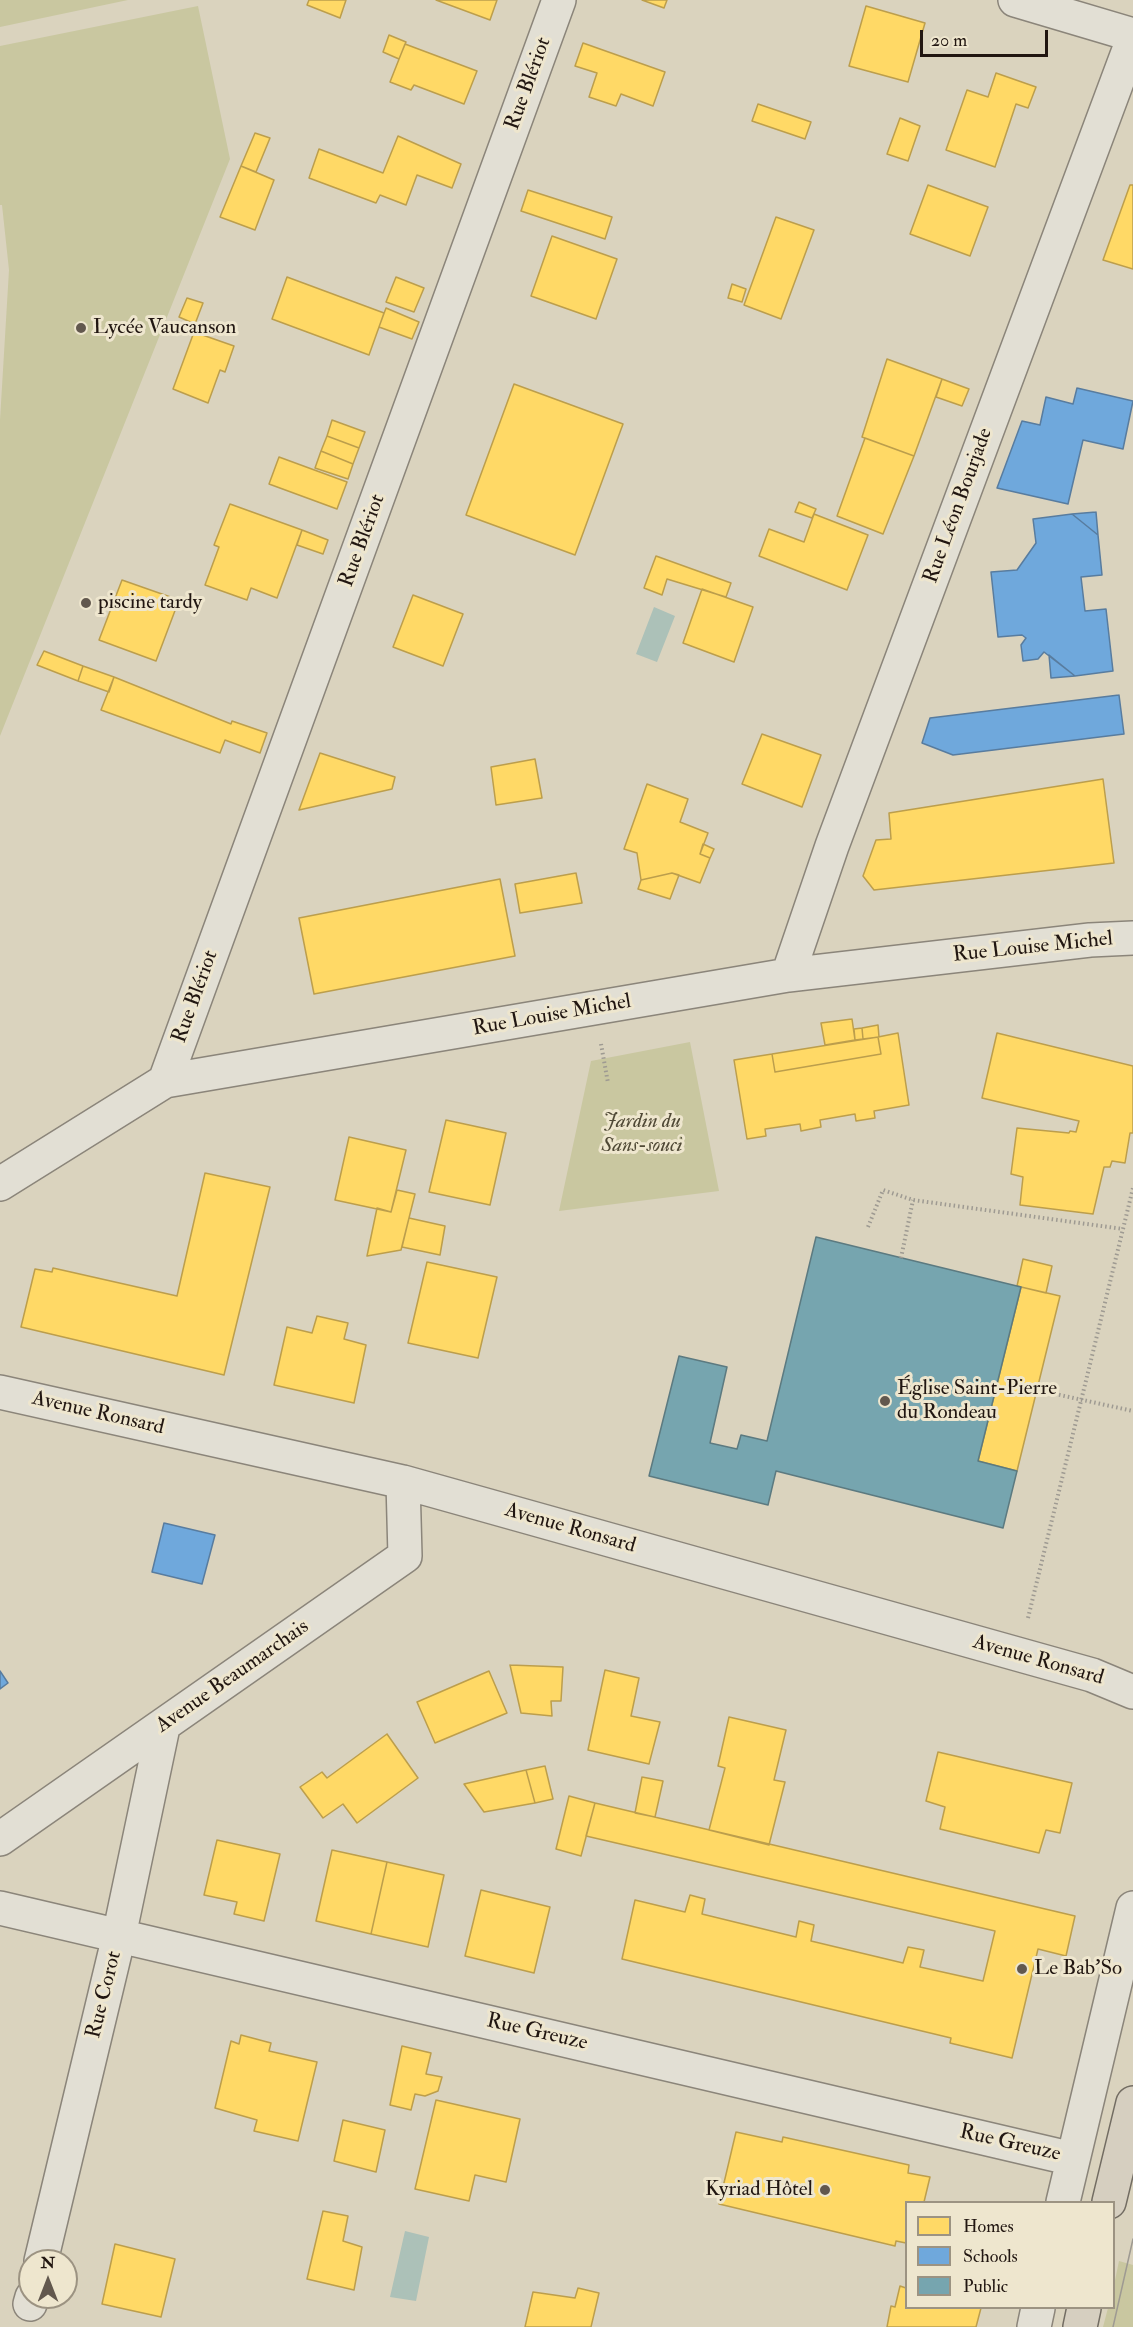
<!DOCTYPE html>
<meta charset="utf-8">
<style>
body{margin:0}
#map{position:relative;width:1133px;height:2327px;overflow:hidden;background:#dad3be;font-family:"IM FELL Double Pica",serif}
canvas{display:block}
.legend{position:absolute;left:905px;top:2201px;width:210px;height:108px;box-sizing:border-box;background:#eee6ce;border:2px solid #9c9382;margin:0;padding:8px 10px;list-style:none;font-size:18px;color:#211611}
.legend li{display:flex;align-items:center;gap:12px;height:30px}
.legend b{width:30px;border:2px solid #9c9382}
.north{position:absolute;left:18px;top:2249px;width:60px;height:60px;box-sizing:border-box;background:#eee6ce;border:2px solid #9c9382;border-radius:50%;rotate:0deg;font-size:16px;font-weight:700;line-height:24px;text-align:center;color:#211611}
.north::after{content:'';display:block;margin:auto;width:21px;height:27px;background:#62584e;clip-path:polygon(50% 0,100% 100%,50% 72%,0 100%)}
.scale{position:absolute;left:920px;top:30px;width:128px;height:27px;box-sizing:border-box;border:3px solid #211611;border-top:0;padding-left:8px;font-size:18px;line-height:21px;white-space:nowrap;color:#211611;-webkit-text-stroke:4px #eee6ce;paint-order:stroke}
</style>
<div id="map">
<canvas width="1133" height="2327"></canvas>
<ul class="legend">
<li><b style="height:16px;background:#ffd966"></b>Homes</li>
<li><b style="height:16px;background:#6fa8dc"></b>Schools</li>
<li><b style="height:16px;background:#76a5af"></b>Public</li>
</ul>
<div class="north">N</div>
<div class="scale">20 m</div>
</div>
<script>
const context = document.querySelector('canvas').getContext('2d');
context.lineJoin = 'round';
function fill(path, color) {
  context.fillStyle = color;
  context.fill(path, 'evenodd');
}
function poly(rows) {
  const path = new Path2D();
  for (const r of rows) {
    path.moveTo(r[0], r[1]);
    for (let i = 2; i < r.length; i += 2) path.lineTo(r[i], r[i + 1]);
  }
  return path;
}
function strokePath(path, color, width, dash) {
  context.strokeStyle = color;
  context.lineWidth = width;
  context.lineCap = dash ? 'butt' : 'round';
  context.setLineDash(dash || []);
  context.stroke(path);
}
function drawText(font, color, halo, rows, align = 'center') {
  context.font = font + ' "IM FELL Double Pica",serif';
  context.lineWidth = 6;
  context.setLineDash([]);
  context.textBaseline = 'middle';
  context.strokeStyle = halo;
  context.fillStyle = color;
  for (const [text, x, y, turn = 0] of rows) {
    context.save();
    context.translate(x, y);
    context.rotate((+turn || 0) * Math.PI / 180);
    context.textAlign = isNaN(turn) ? turn : align;
    if (halo) context.strokeText(text, 0, 0);
    context.fillText(text, 0, 0);
    context.restore();
  }
}
fill(poly([
 [0,0,128,0,0,27],
 [198,6,230,159,0,736,0,420,9,270,2,205,0,205,0,46],
 [690,1042,719,1191,559,1211,591,1061],
 [1119,2261,1133,2265,1133,2327,1103,2327,1108,2308,1114,2308,1114,2285]
]), '#c9c7a0');
fill(poly([
 [654,607,675,616,657,662,636,654],
 [405,2231,429,2237,416,2301,390,2297]
]), '#acc1b8');
const homes = poly([
 [309,0,346,0,340,18,307,5,309,0],
 [436,0,497,0,490,20,436,0],
 [642,0,667,0,664,8,642,0],
 [866,6,925,23,908,82,849,66,866,6],
 [389,35,406,42,399,59,383,52,389,35],
 [583,43,665,72,653,106,621,94,616,106,589,97,597,73,575,66,583,43],
 [405,44,477,71,464,104,414,85,411,90,390,82,405,44],
 [996,73,1036,87,1028,108,1016,104,995,167,946,150,967,90,988,97,996,73],
 [758,104,811,122,805,139,752,121,758,104],
 [900,118,920,126,908,161,887,154,900,118],
 [255,133,270,138,256,172,241,166,255,133],
 [398,136,461,164,452,188,417,175,406,205,380,195,376,203,309,178,319,149,383,173,398,136],
 [241,166,274,180,255,230,220,217,241,166],
 [928,185,988,207,970,256,910,234,928,185],
 [1130,185,1133,185,1133,269,1103,260,1130,185],
 [528,190,612,217,605,239,521,211,528,190],
 [776,217,814,230,781,319,744,305,776,217],
 [552,236,617,259,596,319,531,296,552,236],
 [287,277,384,313,369,355,272,319,287,277],
 [396,277,424,288,414,312,386,302,396,277],
 [732,284,746,289,742,302,728,298,732,284],
 [187,298,203,303,195,324,179,317,187,298],
 [386,308,419,322,412,339,379,327,386,308],
 [194,332,234,346,225,372,220,370,208,403,173,389,194,332],
 [887,359,942,379,914,456,862,437,887,359],
 [942,379,969,389,962,406,936,397,942,379],
 [514,384,623,424,575,555,466,515,514,384],
 [332,420,365,432,359,448,327,436,332,420],
 [327,436,359,448,353,464,321,451,327,436],
 [865,438,914,456,883,534,837,516,865,438],
 [321,451,353,464,348,479,315,468,321,451],
 [279,457,347,482,337,509,269,484,279,457],
 [799,502,816,509,812,518,795,512,799,502],
 [230,504,302,530,277,598,251,588,247,600,205,585,219,547,214,545,230,504],
 [814,514,868,535,847,590,759,556,769,529,804,542,814,514],
 [302,530,328,540,323,554,297,545,302,530],
 [656,556,731,583,726,597,667,579,662,595,644,588,656,556],
 [122,580,179,600,156,661,99,640,122,580],
 [702,589,753,607,734,662,683,643,702,589],
 [413,595,463,614,443,666,393,647,413,595],
 [44,651,83,666,78,681,37,665,44,651],
 [83,666,114,677,109,692,78,681,83,666],
 [114,677,231,724,232,721,267,733,260,753,225,740,220,753,101,710,114,677],
 [762,734,821,755,802,807,742,784,762,734],
 [320,753,395,777,392,789,299,810,320,753],
 [535,759,542,798,496,805,491,767,535,759],
 [1103,779,1114,863,874,890,863,876,876,840,891,839,889,813,1103,779],
 [647,784,688,799,680,822,708,833,700,854,710,858,700,883,672,873,641,880,637,853,624,849,647,784],
 [703,844,714,849,710,858,700,854,703,844],
 [576,873,582,903,520,913,515,884,576,873],
 [672,873,679,875,670,899,638,889,641,880,672,873],
 [500,879,515,956,314,994,299,918,500,879],
 [852,1019,855,1040,825,1045,821,1023,852,1019],
 [878,1025,879,1037,863,1039,862,1028,878,1025],
 [862,1028,863,1039,855,1040,854,1029,862,1028],
 [898,1033,909,1105,874,1111,875,1118,856,1121,855,1114,820,1120,821,1127,801,1131,800,1124,765,1129,766,1136,747,1139,734,1060,772,1054,775,1072,881,1054,878,1037,898,1033],
 [997,1033,1133,1066,1133,1133,1130,1133,1125,1163,1112,1161,1110,1167,1104,1167,1093,1214,1020,1205,1023,1177,1011,1174,1017,1128,1069,1133,1070,1131,1076,1132,1079,1121,982,1098,997,1033],
 [878,1037,881,1054,775,1072,772,1054,878,1037],
 [446,1120,506,1133,490,1205,429,1192,446,1120],
 [349,1137,406,1150,391,1212,335,1200,349,1137],
 [205,1173,270,1187,224,1375,21,1327,35,1269,52,1272,53,1268,177,1296,205,1173],
 [397,1190,415,1194,401,1250,367,1256,377,1208,391,1212,397,1190],
 [409,1218,445,1226,440,1255,402,1247,409,1218],
 [1023,1259,1052,1266,1046,1293,1017,1286,1023,1259],
 [427,1262,497,1277,478,1358,408,1343,427,1262],
 [1021,1287,1060,1296,1017,1471,978,1461,1021,1287],
 [317,1316,348,1323,344,1339,366,1345,354,1403,274,1385,287,1327,312,1333,317,1316],
 [510,1665,563,1667,561,1701,551,1701,552,1716,521,1713,510,1665],
 [605,1670,639,1678,631,1716,660,1722,649,1764,588,1750,605,1670],
 [489,1671,507,1713,435,1743,417,1702,489,1671],
 [729,1717,786,1730,774,1780,785,1782,769,1845,709,1830,725,1768,718,1766,729,1717],
 [387,1734,418,1778,357,1823,343,1804,323,1818,300,1787,322,1772,327,1778,387,1734],
 [938,1752,1072,1783,1060,1833,1046,1830,1039,1853,940,1829,945,1807,926,1801,938,1752],
 [545,1766,553,1799,535,1803,526,1770,545,1766],
 [526,1770,535,1803,484,1812,464,1784,526,1770],
 [642,1777,663,1781,655,1817,635,1813,642,1777],
 [569,1796,595,1803,581,1856,556,1849,569,1796],
 [595,1803,1075,1916,1066,1956,1038,1949,1012,2058,950,2043,951,2038,622,1959,635,1900,685,1912,690,1895,705,1899,702,1914,796,1937,799,1921,814,1925,811,1941,903,1963,908,1947,924,1950,920,1967,983,1981,995,1931,586,1836,595,1803],
 [217,1840,280,1854,264,1921,234,1914,237,1902,204,1895,217,1840],
 [332,1850,387,1862,371,1934,316,1921,332,1850],
 [387,1862,444,1875,428,1947,371,1934,387,1862],
 [481,1890,550,1907,534,1973,465,1956,481,1890],
 [241,2035,271,2043,269,2051,317,2062,298,2141,254,2131,257,2120,215,2108,231,2041,239,2044,241,2035],
 [402,2046,431,2053,426,2074,442,2077,438,2091,425,2096,415,2094,411,2110,390,2105,402,2046],
 [436,2100,520,2119,506,2182,475,2175,469,2201,415,2189,436,2100],
 [343,2120,385,2130,376,2172,334,2161,343,2120],
 [736,2132,782,2142,783,2137,909,2165,908,2173,930,2177,924,2202,906,2202,906,2243,896,2241,895,2246,719,2204,736,2132],
 [323,2211,348,2216,343,2241,362,2247,354,2290,307,2279,323,2211],
 [115,2244,175,2259,161,2317,102,2304,115,2244],
 [900,2286,906,2288,906,2308,981,2308,976,2327,887,2327,891,2306,895,2307,900,2286],
 [578,2288,599,2293,591,2327,525,2327,533,2292,575,2298,578,2288]
]);
fill(homes, '#ffd966');
strokePath(homes, '#bc9e4c', 1.5);
const schools = poly([
 [1077,388,1133,401,1123,449,1083,440,1068,504,997,488,1022,421,1040,425,1046,397,1073,404,1077,388],
 [1096,512,1098,535,1072,514,1096,512],
 [1072,514,1098,535,1102,575,1081,577,1085,611,1106,609,1113,671,1075,676,1044,652,1038,659,1023,661,1021,645,1026,638,1022,635,998,637,991,572,1017,570,1036,543,1033,519,1072,514],
 [1049,655,1075,676,1051,678,1049,655],
 [1119,695,1124,734,953,755,922,743,930,718,1119,695],
 [164,1523,215,1535,202,1584,152,1572,164,1523],
 [0,1671,8,1683,0,1689,0,1671]
]);
fill(schools, '#6fa8dc');
strokePath(schools, '#587c9f', 1.5);
const public = poly([
 [816,1237,1021,1287,978,1461,1017,1471,1003,1528,776,1471,768,1505,649,1476,679,1356,727,1367,710,1443,737,1449,741,1435,767,1441,816,1237]
]);
fill(public, '#76a5af');
strokePath(public, '#5c7a80', 1.5);
const street = poly([
 [1015,0,1133,35],
 [788,975,832,846,1133,39],
 [165,1081,559,0],
 [0,1184,165,1081,788,975,1090,940,1133,938],
 [0,1392,403,1482,1092,1675,1133,1692],
 [0,1839,405,1556,403,1482],
 [0,1908,1073,2159],
 [1063,2202,1133,1908],
 [41,2261,119,1936,163,1727],
 [30,2304,32,2297],
 [1034,2327,1038,2308]
]);
const primary = poly([
 [1109,2202,1133,2103],
 [1080,2327,1084,2308]
]);
strokePath(street, '#8b857a', 36);
strokePath(primary, '#726c62', 36);
strokePath(poly([
 [601,1044,608,1083],
 [868,1227,883,1190,913,1200,1123,1229],
 [901,1258,913,1200],
 [1037,1390,1133,1411],
 [1028,1618,1133,1188]
]), '#9e9a92', 4, [1.5, 3]);
strokePath(street, '#e2dfd4', 33);
strokePath(primary, '#d6cfc0', 33);
strokePath(poly([
 [1113,2327,1133,2239]
]), '#9e9a92', 1.5);
for (const [x, y, r, color] of [
 [81,328,6,"#62584e"],
 [86,603,6,"#62584e"],
 [885,1401,6,"#62584e"],
 [1022,1969,6,"#62584e"],
 [825,2190,6,"#62584e"]
]) {
  const dot = new Path2D();
  dot.arc(x, y, r, 0, 2 * Math.PI);
  context.fillStyle = color;
  context.fill(dot);
  strokePath(dot, '#eee6ce', 2);
}
drawText('21px', '#211611', '#eee6ce', [
 ["Rue Blériot",529,84,-70],
 ["Rue Léon Bourjade",959,506,-70],
 ["Rue Blériot",363,541,-70],
 ["Rue Louise Michel",1033,948,-6],
 ["Rue Blériot",196,997,-70],
 ["Rue Louise Michel",552,1016,-10],
 ["Avenue Ronsard",98,1414,13],
 ["Avenue Ronsard",570,1529,16],
 ["Avenue Ronsard",1038,1661,16],
 ["Avenue Beaumarchais",233,1677,-35],
 ["Rue Corot",105,1995,-76],
 ["Rue Greuze",537,2033,13],
 ["Rue Greuze",1010,2144,13]
]);
drawText('21px', '#211611', '#eee6ce', [
 ["Lycée Vaucanson",93,328],
 ["piscine tardy",98,603],
 ["Église Saint-Pierre",897,1389],
 ["du Rondeau",897,1413],
 ["Le Bab'So",1034,1969],
 ["Kyriad Hôtel",813,2190,"right"]
], 'left');
drawText('italic 21px', '#4f4835', '#eee6ce', [
 ["Jardin du",642,1122],
 ["Sans-souci",642,1146]
]);
</script>
